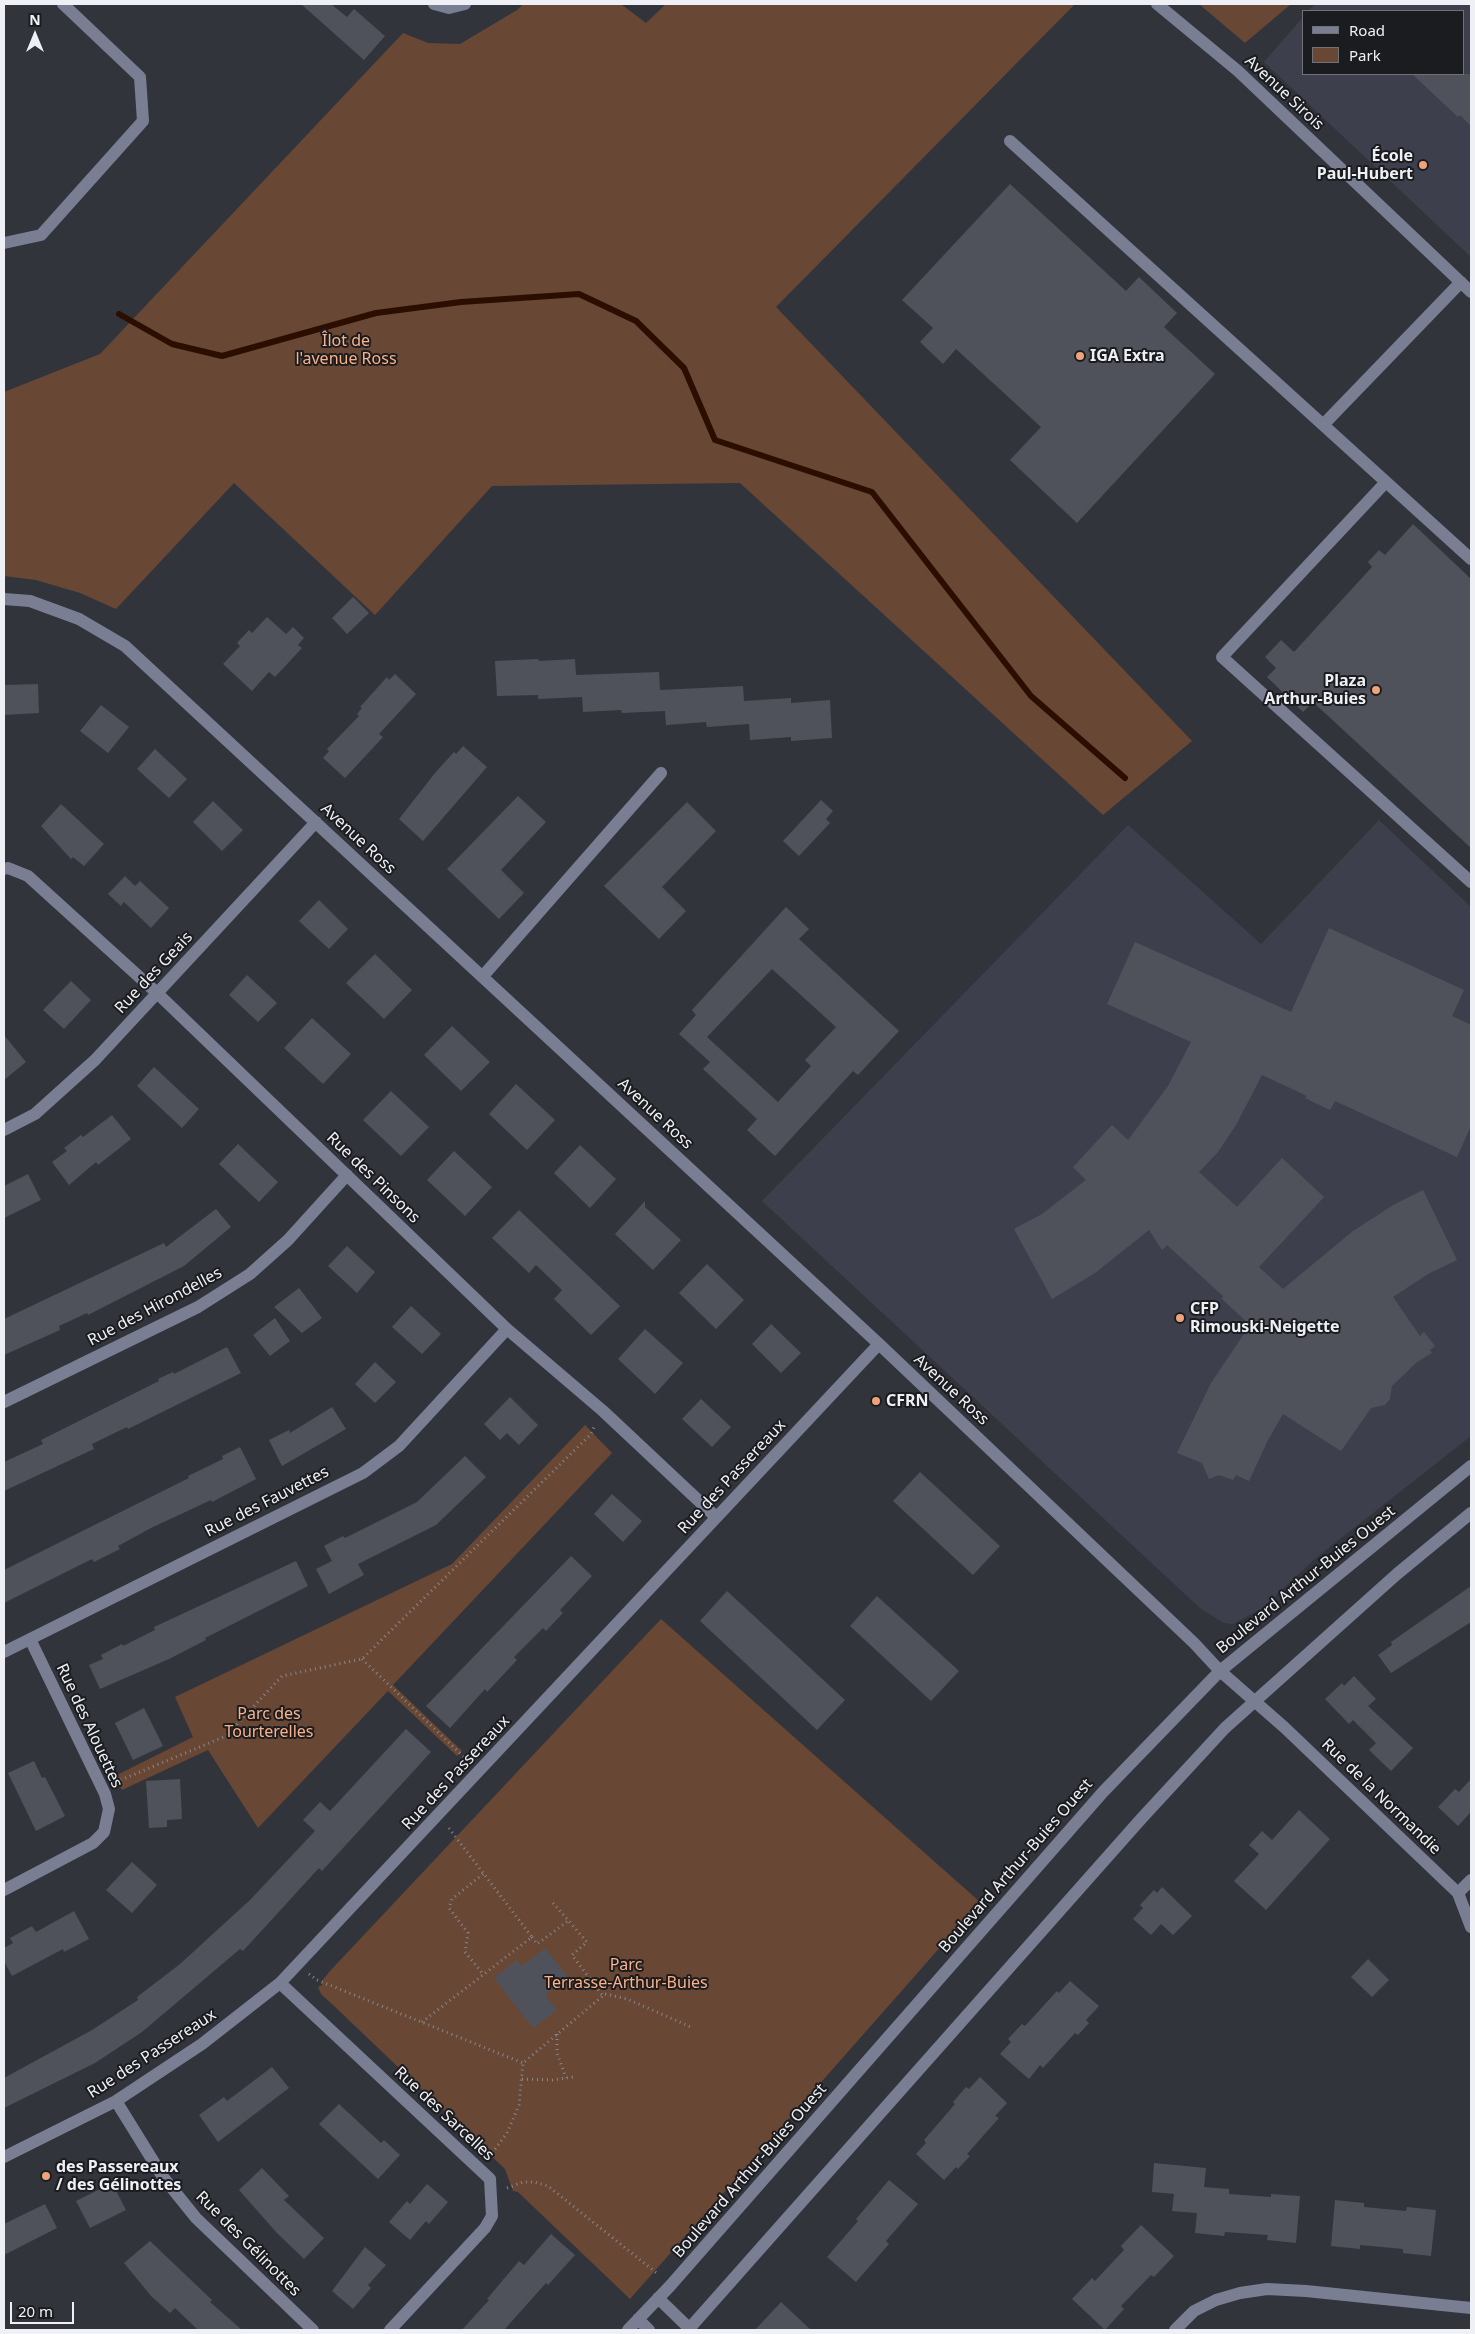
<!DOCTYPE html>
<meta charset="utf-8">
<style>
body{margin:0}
#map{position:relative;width:1475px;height:2334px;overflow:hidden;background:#32343c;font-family:"Noto Sans",sans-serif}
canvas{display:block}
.frame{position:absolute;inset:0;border:5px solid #eff0f5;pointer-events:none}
.legend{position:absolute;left:1302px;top:10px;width:162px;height:65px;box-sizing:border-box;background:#1b1c1f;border:1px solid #707175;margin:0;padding:6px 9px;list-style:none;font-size:15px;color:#eff0f5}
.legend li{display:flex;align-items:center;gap:10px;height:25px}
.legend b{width:25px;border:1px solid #707175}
.north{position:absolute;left:10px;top:10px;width:50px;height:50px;-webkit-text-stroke:4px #1b1c1f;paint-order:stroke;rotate:0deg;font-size:14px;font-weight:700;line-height:20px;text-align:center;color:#eff0f5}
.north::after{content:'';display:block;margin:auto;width:18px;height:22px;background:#eff0f5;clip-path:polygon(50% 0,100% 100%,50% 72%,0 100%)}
.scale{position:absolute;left:10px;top:2302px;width:64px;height:22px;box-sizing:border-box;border:2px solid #eff0f5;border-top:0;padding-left:6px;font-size:15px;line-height:18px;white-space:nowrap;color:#eff0f5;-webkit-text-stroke:4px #1b1c1f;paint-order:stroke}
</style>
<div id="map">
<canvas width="1475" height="2334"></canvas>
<div class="frame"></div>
<ul class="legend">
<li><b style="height:6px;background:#797e93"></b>Road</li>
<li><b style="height:14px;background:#694735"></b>Park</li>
</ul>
<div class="north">N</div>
<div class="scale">20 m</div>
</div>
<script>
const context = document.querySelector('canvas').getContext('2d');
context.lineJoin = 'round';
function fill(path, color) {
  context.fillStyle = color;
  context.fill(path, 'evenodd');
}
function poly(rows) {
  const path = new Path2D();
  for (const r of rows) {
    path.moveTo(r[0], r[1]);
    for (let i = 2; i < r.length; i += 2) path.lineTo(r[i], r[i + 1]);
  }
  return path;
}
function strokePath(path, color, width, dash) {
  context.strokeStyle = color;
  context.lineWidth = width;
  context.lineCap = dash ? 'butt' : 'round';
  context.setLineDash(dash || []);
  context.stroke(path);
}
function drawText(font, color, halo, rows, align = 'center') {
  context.font = font + ' "Noto Sans",sans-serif';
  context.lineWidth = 4;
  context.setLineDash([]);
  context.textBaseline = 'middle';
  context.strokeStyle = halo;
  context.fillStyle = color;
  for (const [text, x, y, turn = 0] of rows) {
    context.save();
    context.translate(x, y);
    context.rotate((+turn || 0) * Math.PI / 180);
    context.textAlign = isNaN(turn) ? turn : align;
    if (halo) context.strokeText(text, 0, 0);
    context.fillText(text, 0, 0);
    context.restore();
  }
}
fill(poly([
 [1315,4,1471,4,1471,257,1264,62,1304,16,1304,74,1464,74,1464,11,1308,11],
 [1379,820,1471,907,1471,1436,1317,1557,1261,1609,1233,1624,1224,1623,1201,1609,762,1201,1128,825,1261,944]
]), '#3d404c');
fill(poly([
 [523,4,621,4,646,23,666,4,1075,4,776,307,1192,741,1103,815,740,483,492,486,375,615,234,483,116,609,80,593,36,580,4,576,4,392,100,354,403,33,428,43,460,44,517,10],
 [1199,4,1291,4,1245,43],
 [585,1425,612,1453,393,1685,462,1751,457,1756,388,1691,258,1828,208,1750,122,1790,115,1776,193,1737,175,1697,452,1564],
 [661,1619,980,1902,630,2299,600,2330,630,2299,518,2192,513,2191,505,2169,332,2004,321,1994,318,1987,322,1985,322,1981,330,1971]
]), '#694735');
strokePath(poly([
 [119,314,172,344,222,356,376,313,461,302,579,294,636,321,684,368,715,440,872,492,1031,696,1125,778]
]), '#2c0e00', 6);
fill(poly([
 [301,4,331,4,347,17,354,9,385,36,364,60],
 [1412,74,1471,74,1471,126,1460,115,1458,117],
 [1010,184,1126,291,1139,277,1177,313,1164,327,1215,374,1077,523,1010,460,1041,427,956,349,943,364,920,342,933,328,902,300],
 [1413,524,1471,579,1471,848,1313,702,1303,712,1267,677,1276,668,1265,657,1281,640,1294,652,1372,567,1368,562,1379,550,1385,555],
 [353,597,369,613,347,634,332,618],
 [267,617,286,634,293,627,304,638,298,645,302,648,275,677,269,672,252,691,223,664,240,646,237,643,249,630,252,633],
 [538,659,539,661,575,659,576,675,659,672,660,690,743,686,744,701,791,698,791,703,830,700,832,738,791,741,791,737,750,740,749,724,707,727,706,722,666,725,665,711,622,713,621,710,583,712,582,697,538,699,538,695,497,696,495,661],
 [395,674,416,694,379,734,383,737,345,778,323,758,329,751,327,749,359,716,357,714,362,708,360,707,387,677,389,680],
 [38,684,39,713,4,715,4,685],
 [101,705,129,727,108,753,80,731],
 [463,746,487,767,423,841,399,819,435,773,454,752,456,754],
 [155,749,187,779,169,798,137,769],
 [518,796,546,822,501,870,524,893,499,919,447,869],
 [821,800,833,811,826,819,830,823,799,856,783,841],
 [213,801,243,830,222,851,193,822],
 [687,802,716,831,662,887,686,911,659,939,604,886],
 [61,804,104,844,84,866,73,857,71,859,41,826],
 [125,876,135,886,140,881,169,908,151,928,124,902,121,906,108,894],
 [319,900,348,929,329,949,299,921],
 [786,907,809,929,799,939,899,1031,858,1075,853,1071,775,1156,747,1130,757,1119,703,1069,710,1062,679,1034,696,1015,692,1010],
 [772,969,836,1027,805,1060,811,1066,778,1102,707,1037],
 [1329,928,1464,990,1452,1016,1471,1025,1471,1126,1457,1157,1335,1101,1330,1110,1305,1098,1307,1096,1262,1075,1236,1125,1218,1152,1199,1172,1237,1207,1282,1158,1324,1197,1259,1267,1283,1289,1353,1231,1395,1204,1423,1190,1457,1260,1428,1274,1393,1297,1420,1336,1424,1332,1435,1346,1430,1350,1432,1353,1417,1362,1392,1386,1390,1399,1385,1405,1371,1408,1341,1451,1283,1414,1268,1440,1249,1481,1236,1475,1233,1480,1219,1475,1209,1479,1202,1463,1177,1453,1211,1383,1250,1325,1222,1299,1223,1296,1167,1245,1162,1250,1149,1230,1095,1273,1052,1299,1014,1229,1042,1214,1086,1180,1073,1167,1112,1125,1128,1140,1168,1086,1191,1042,1107,1004,1135,942,1291,1012],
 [375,954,412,990,384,1019,346,983],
 [247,975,277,1003,258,1022,229,995],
 [71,981,91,1000,64,1029,43,1010],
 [312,1018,351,1054,323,1084,284,1048],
 [452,1026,490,1062,461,1091,424,1055],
 [4,1035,26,1062,4,1080],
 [154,1067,199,1109,182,1128,137,1086],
 [516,1084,555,1120,527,1150,489,1114],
 [391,1091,429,1127,401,1156,363,1120],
 [112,1115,131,1139,98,1165,96,1162,69,1185,52,1162,67,1151,64,1148,81,1135,83,1137],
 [238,1144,278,1182,259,1202,219,1164],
 [580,1145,616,1179,590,1208,554,1173],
 [454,1151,492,1187,465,1216,427,1180],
 [28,1174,41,1200,4,1218,4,1186],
 [645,1201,645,1207,681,1240,653,1270,615,1234],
 [216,1209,231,1227,184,1266,88,1315,87,1313,59,1326,60,1330,4,1355,4,1319,164,1243,166,1247],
 [519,1210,620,1306,591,1335,554,1299,562,1290,536,1265,529,1273,492,1238],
 [347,1246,375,1272,357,1293,328,1266],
 [707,1264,744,1300,716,1329,679,1293],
 [299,1288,322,1318,302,1333,274,1307],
 [411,1306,441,1334,422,1354,392,1327],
 [275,1318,290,1341,270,1356,253,1335],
 [771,1324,801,1353,781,1373,752,1344],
 [645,1329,683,1363,655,1394,618,1359],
 [227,1347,241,1373,128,1429,127,1427,92,1444,94,1449,4,1491,4,1462,43,1444,41,1440,159,1381,158,1379,173,1372,174,1374],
 [375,1362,396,1382,375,1403,355,1384],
 [510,1397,538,1425,519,1445,507,1433,500,1440,484,1424],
 [701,1399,731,1427,712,1447,682,1419],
 [332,1407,346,1429,282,1466,269,1440,289,1430,290,1433],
 [240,1447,256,1479,212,1502,211,1500,151,1528,118,1546,120,1549,94,1562,92,1559,4,1603,4,1570,189,1478,188,1476,223,1459,222,1456],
 [465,1456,486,1477,436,1525,358,1564,364,1575,329,1594,316,1569,332,1561,324,1546,343,1536,345,1538,417,1502],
 [920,1472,1000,1546,973,1575,893,1501],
 [612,1494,642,1521,623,1542,594,1514],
 [571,1556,592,1576,560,1610,563,1613,546,1631,543,1628,514,1657,517,1660,487,1692,485,1689,450,1728,426,1706],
 [296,1561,308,1586,205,1638,206,1640,169,1659,100,1689,89,1665,103,1659,101,1655,122,1644,123,1646,155,1630,154,1627],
 [1471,1586,1471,1622,1391,1673,1378,1655,1392,1645,1391,1642],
 [727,1591,845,1700,817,1730,700,1621],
 [877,1596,959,1671,931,1701,850,1626],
 [1354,1676,1376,1699,1368,1706,1413,1748,1391,1771,1369,1750,1376,1743,1353,1720,1349,1724,1325,1699,1342,1683,1344,1686],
 [144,1708,163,1746,133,1760,115,1723],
 [406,1729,431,1752,322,1871,319,1868,243,1951,240,1949,142,2032,95,2063,4,2108,4,2078,92,2030,138,2000,137,1997,180,1964,250,1900,315,1831,303,1820,320,1802,330,1811],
 [34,1761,42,1778,45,1777,65,1816,36,1831,8,1773],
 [180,1779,182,1819,167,1820,167,1827,149,1828,146,1781],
 [1471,1779,1471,1812,1458,1826,1438,1807,1455,1789,1459,1792],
 [1299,1810,1330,1839,1266,1910,1234,1881,1259,1854,1249,1845,1262,1831,1272,1840],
 [132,1862,157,1885,132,1913,106,1890],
 [1162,1887,1192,1916,1173,1935,1161,1924,1151,1935,1133,1919,1143,1908,1140,1905,1154,1890,1157,1893],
 [74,1911,89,1939,64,1952,63,1949,12,1976,4,1961,4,1948,13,1943,10,1938,32,1926,36,1932],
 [545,1948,568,1977,545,1995,557,2010,533,2028,494,1978,517,1960,522,1966],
 [1368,1959,1389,1980,1372,1997,1351,1977],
 [1070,1981,1099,2006,1086,2020,1089,2023,1078,2035,1075,2033,1043,2068,1040,2065,1029,2079,1000,2054,1011,2042,1008,2039,1022,2024,1025,2026,1057,1991,1059,1993],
 [272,2067,289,2088,218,2142,199,2115,224,2097,227,2101],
 [980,2077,1007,2103,995,2116,999,2118,967,2154,970,2156,958,2169,956,2167,944,2180,916,2154,926,2143,924,2140,955,2104,953,2102,966,2087,969,2089],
 [339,2104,381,2143,384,2140,400,2155,378,2179,319,2124],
 [1154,2163,1206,2168,1204,2187,1229,2189,1229,2194,1271,2197,1271,2194,1300,2196,1296,2243,1267,2240,1268,2235,1225,2232,1224,2236,1195,2233,1197,2213,1172,2211,1174,2194,1152,2192],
 [262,2168,289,2196,284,2200,324,2238,304,2259,277,2233,239,2190],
 [889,2180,918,2204,886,2241,889,2244,856,2282,827,2257,858,2221,856,2219],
 [112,2183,126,2210,90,2228,76,2201],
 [427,2184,448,2202,429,2224,426,2221,410,2240,389,2222,407,2201,410,2204],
 [1335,2200,1364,2203,1364,2207,1406,2211,1407,2207,1436,2210,1431,2256,1403,2253,1403,2249,1360,2245,1360,2249,1331,2246],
 [45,2204,57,2228,4,2255,4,2224],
 [1141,2225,1174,2256,1154,2277,1151,2275,1121,2306,1124,2309,1105,2330,1072,2299,1092,2278,1095,2281,1124,2250,1121,2246],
 [551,2234,575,2255,548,2285,546,2283,504,2330,462,2330,489,2300,487,2299,519,2261,524,2265],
 [150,2241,212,2300,210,2302,242,2330,198,2330,175,2308,170,2313,151,2296,124,2263],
 [365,2247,386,2265,368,2285,371,2288,353,2309,332,2291],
 [781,2302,811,2330,755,2330]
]), '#50525b');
strokePath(poly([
 [362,1659,468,1761],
 [116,1782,226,1736,282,1676,362,1659,591,1434,595,1425],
 [483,1874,452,1899,449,1908,468,1933,465,1952,483,1974],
 [553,1903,587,1942,572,1955,603,1996],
 [532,1937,537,1944,568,1921],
 [309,1974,317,1980,523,2063],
 [422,2022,532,1937,448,1827],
 [557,2034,557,2053,566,2078],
 [522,2079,552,2080,573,2077],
 [489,2157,507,2133,519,2105,523,2063,605,1994,627,1999,691,2027],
 [507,2188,523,2182,534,2182,548,2186,659,2275]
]), '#86888e', 3, [1, 4]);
strokePath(poly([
 [434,4,449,8,465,4],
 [1157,4,1238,71,1471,292],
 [1010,141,1471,559],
 [4,243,41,235,143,121,140,77,63,4],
 [1323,425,1461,282],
 [1386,482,1222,657,1471,882],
 [4,599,30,601,79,619,125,646,879,1344,1194,1643,1220,1671,1284,1727,1458,1893,1471,1927],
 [4,869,8,868,28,876,157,993,507,1329,603,1411,716,1517],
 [483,976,661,773],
 [4,1130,35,1114,95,1060,316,822],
 [4,1402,198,1307,250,1274,288,1240,347,1175],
 [4,1652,363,1473,399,1446,507,1329],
 [4,1890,93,1843,104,1832,109,1809,105,1794,30,1639],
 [1458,1893,1471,1880],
 [280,1983,490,2179,492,2216,485,2228,390,2330],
 [116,2101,163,2177,196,2218,313,2330],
 [4,2157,116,2101,202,2044,280,1983,879,1344],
 [658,2298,691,2330],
 [638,2319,649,2330],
 [628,2330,670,2286,1103,1792,1220,1671,1471,1466],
 [688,2330,1141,1819,1225,1728,1397,1574,1471,1513],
 [1175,2330,1194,2311,1216,2300,1240,2293,1267,2289,1306,2291,1471,2308]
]), '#797e93', 12);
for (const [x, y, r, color] of [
 [1423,165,5,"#efa378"],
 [1080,356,5,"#efa378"],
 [1376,690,5,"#efa378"],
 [1180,1318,5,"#efa378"],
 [876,1401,5,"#efa378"],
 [46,2176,5,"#efa378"]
]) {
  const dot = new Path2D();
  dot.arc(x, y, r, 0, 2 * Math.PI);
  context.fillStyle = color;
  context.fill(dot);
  strokePath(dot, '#1b1c1f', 2);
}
drawText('16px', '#eff0f5', '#1b1c1f', [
 ["Avenue Sirois",1284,93,43],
 ["Avenue Ross",358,839,43],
 ["Rue des Geais",154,973,-47],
 ["Avenue Ross",655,1114,43],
 ["Rue des Pinsons",373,1178,44],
 ["Rue des Hirondelles",155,1307,-28],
 ["Avenue Ross",951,1390,43],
 ["Rue des Passereaux",732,1477,-47],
 ["Rue des Fauvettes",267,1502,-27],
 ["Boulevard Arthur-Buies Ouest",1306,1580,-39],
 ["Rue des Alouettes",89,1726,65],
 ["Rue des Passereaux",456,1773,-47],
 ["Rue de la Normandie",1381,1797,44],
 ["Boulevard Arthur-Buies Ouest",1016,1866,-49],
 ["Rue des Passereaux",152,2054,-33],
 ["Rue des Sarcelles",444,2114,43],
 ["Boulevard Arthur-Buies Ouest",750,2171,-49],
 ["Rue des Gélinottes",248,2244,45]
]);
drawText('bold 16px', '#eff0f5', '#1b1c1f', [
 ["École",1413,156,"right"],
 ["Paul-Hubert",1413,174,"right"],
 ["IGA Extra",1090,356],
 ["Plaza",1366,681,"right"],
 ["Arthur-Buies",1366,699,"right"],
 ["CFP",1190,1309],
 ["Rimouski-Neigette",1190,1327],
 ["CFRN",886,1401],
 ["des Passereaux",56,2167],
 ["/ des Gélinottes",56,2185]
], 'left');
drawText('16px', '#fcb288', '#1b1c1f', [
 ["Îlot de",346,341],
 ["l'avenue Ross",346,359],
 ["Parc des",269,1714],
 ["Tourterelles",269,1732],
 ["Parc",626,1965],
 ["Terrasse-Arthur-Buies",626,1983]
]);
</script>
